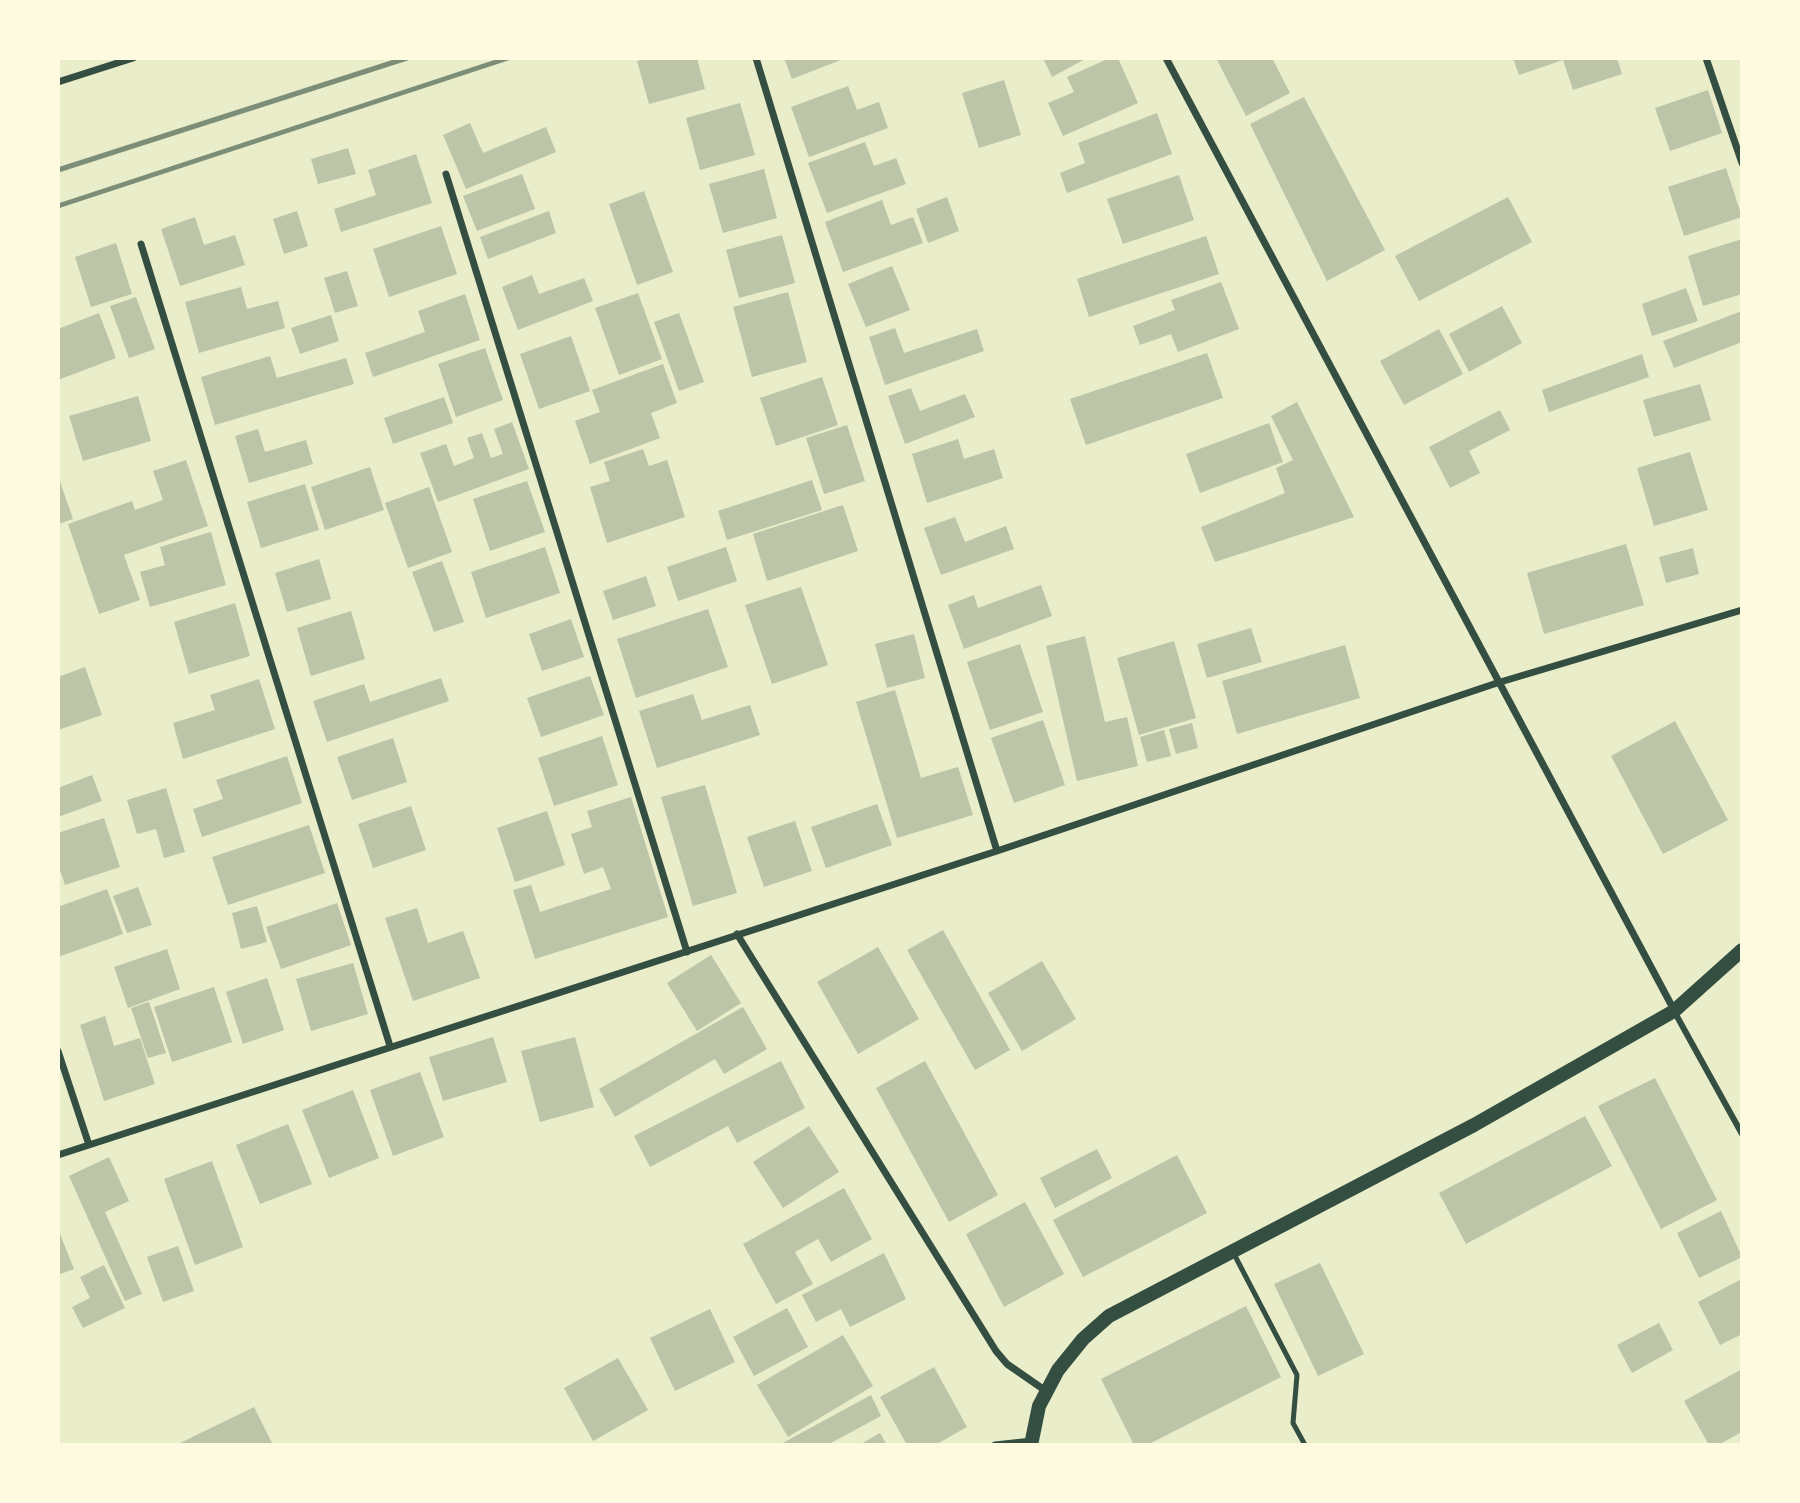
<!DOCTYPE html>
<style>
body{margin:0}
#map{position:relative;width:1800px;height:1503px;overflow:hidden;background:#e9edc9;font-family:"DejaVu Sans",sans-serif}
canvas{display:block}
.frame{position:absolute;inset:0;border:60px solid #fefae0;pointer-events:none}
</style>
<div id="map">
<canvas width="1800" height="1503"></canvas>
<div class="frame"></div>
</div>
<script>
const context = document.querySelector('canvas').getContext('2d');
context.lineJoin = 'round';
function fill(path, color) {
  context.fillStyle = color;
  context.fill(path, 'evenodd');
}
function poly(rows) {
  const path = new Path2D();
  for (const r of rows) {
    path.moveTo(r[0], r[1]);
    for (let i = 2; i < r.length; i += 2) path.lineTo(r[i], r[i + 1]);
  }
  return path;
}
function strokePath(path, color, width, dash) {
  context.strokeStyle = color;
  context.lineWidth = width;
  context.lineCap = dash ? 'butt' : 'round';
  context.setLineDash(dash || []);
  context.stroke(path);
}
fill(poly([
 [648,58,697,58,705,89,649,104,637,61],
 [784,58,846,58,792,79],
 [1043,58,1087,58,1052,77],
 [1110,58,1118,58,1138,103,1063,136,1048,103,1074,92,1067,77],
 [1216,58,1272,58,1290,93,1246,116],
 [1513,58,1617,58,1622,74,1573,90,1563,60,1519,75],
 [1004,80,1021,135,979,148,962,93],
 [848,86,857,110,879,102,888,128,809,157,791,107],
 [1708,90,1722,133,1670,151,1655,108],
 [1304,97,1385,250,1327,281,1250,124],
 [740,103,755,155,700,170,686,118],
 [1157,113,1172,154,1067,193,1060,173,1085,163,1078,143],
 [470,123,483,153,546,127,556,152,466,189,443,135],
 [865,142,874,166,896,158,906,184,827,213,808,163],
 [348,148,356,174,318,184,311,159],
 [416,154,432,203,341,232,334,209,376,195,368,170],
 [1726,168,1742,217,1684,236,1668,187],
 [764,169,777,218,723,233,709,184],
 [522,174,535,209,477,231,463,196],
 [1179,175,1194,220,1123,244,1107,199],
 [644,191,673,272,637,285,609,204],
 [947,197,959,231,928,243,916,209],
 [1508,197,1532,242,1419,301,1395,256],
 [882,200,891,225,913,217,923,243,843,272,825,222],
 [297,211,308,246,284,254,273,219],
 [549,211,556,233,488,259,480,237],
 [195,217,204,245,235,235,245,265,180,286,161,229],
 [441,226,457,274,389,297,373,249],
 [782,235,795,283,739,298,726,250],
 [1206,236,1219,274,1089,317,1077,279],
 [1742,239,1742,294,1703,306,1688,256],
 [116,243,132,294,91,307,75,257],
 [892,266,910,310,866,327,848,284],
 [347,271,358,306,335,313,324,278],
 [532,275,539,294,584,278,593,301,518,330,502,287],
 [1221,282,1239,329,1178,352,1171,334,1140,345,1133,326,1175,310,1171,300],
 [241,287,247,309,278,301,285,328,199,353,185,302],
 [1686,288,1698,321,1652,336,1642,304],
 [788,292,807,362,752,377,733,307],
 [638,293,662,359,619,375,595,308],
 [465,294,480,340,373,377,365,353,425,332,418,311],
 [136,297,155,349,129,358,110,306],
 [1502,306,1522,343,1469,372,1449,334],
 [1742,311,1742,342,1674,368,1663,341],
 [99,313,116,358,58,380,58,329],
 [679,313,704,382,679,391,654,322],
 [331,315,339,341,300,354,291,328],
 [895,328,904,353,977,329,984,351,885,385,869,337],
 [1439,329,1463,374,1404,405,1380,361],
 [571,336,590,391,539,409,520,354],
 [485,348,503,400,456,417,438,364],
 [1207,353,1223,398,1086,445,1070,399],
 [1642,354,1649,377,1549,412,1542,390],
 [270,356,277,378,346,358,354,384,215,425,201,377],
 [663,364,677,403,651,413,660,438,590,464,575,421,600,412,592,390],
 [822,377,838,425,776,446,760,398],
 [1700,384,1711,420,1654,437,1643,400],
 [911,388,920,411,965,394,975,417,905,444,888,396],
 [138,396,151,441,83,461,69,416],
 [444,397,453,423,393,444,384,418],
 [1297,402,1354,517,1215,562,1201,527,1285,493,1276,468,1293,460,1271,416],
 [1500,410,1510,430,1469,451,1480,473,1450,488,1429,447],
 [512,422,529,469,438,502,420,453,446,444,454,466,474,458,467,438,482,433,491,458,503,454,494,429],
 [1269,423,1283,462,1200,493,1186,454],
 [847,425,865,481,824,494,806,438],
 [258,429,265,452,306,440,313,464,249,483,235,436],
 [958,439,964,459,994,449,1003,478,927,503,912,454],
 [643,449,649,466,667,460,685,517,607,543,590,487,610,481,604,462],
 [1690,452,1708,510,1654,526,1637,468],
 [186,460,208,526,124,555,140,600,99,614,68,524,132,501,135,510,163,500,153,471],
 [370,467,384,510,325,530,311,487],
 [58,476,73,519,58,524],
 [812,480,822,510,727,540,718,511],
 [527,481,545,532,490,551,473,499],
 [305,484,319,530,261,548,247,502],
 [429,487,452,552,408,568,385,503],
 [843,505,858,551,767,581,753,534],
 [955,517,965,542,1006,526,1014,549,941,575,924,528],
 [211,532,226,585,150,607,140,572,165,565,160,547],
 [1626,544,1644,605,1544,634,1527,573],
 [545,547,560,593,486,618,471,572],
 [726,547,737,581,678,601,667,567],
 [1693,548,1699,574,1666,583,1659,557],
 [319,559,331,599,287,612,275,573],
 [442,561,464,622,434,632,412,572],
 [646,576,656,606,613,620,603,591],
 [1041,585,1052,616,964,649,948,605,974,595,978,608],
 [801,587,828,665,772,684,745,605],
 [235,603,250,656,189,674,174,622],
 [708,609,728,667,636,698,617,639],
 [351,611,365,659,311,676,297,628],
 [571,619,584,657,542,671,529,634],
 [1251,628,1262,662,1207,678,1197,644],
 [914,634,925,678,887,688,875,644],
 [1085,636,1105,722,1127,717,1138,766,1077,781,1046,646],
 [1174,641,1196,718,1139,735,1117,658],
 [1020,644,1043,712,990,730,967,662],
 [1345,645,1360,698,1237,734,1222,681],
 [85,667,102,715,58,730,58,677],
 [590,676,604,715,541,737,527,698],
 [441,678,449,701,327,742,313,701,364,684,370,702],
 [259,679,275,729,183,759,173,723,215,710,210,695],
 [895,690,921,778,958,767,973,815,897,838,856,702],
 [693,694,702,720,750,705,760,735,657,768,639,711],
 [1043,720,1065,785,1014,803,991,738],
 [1675,721,1728,820,1663,854,1611,756],
 [1192,723,1198,748,1176,754,1169,729],
 [1164,730,1171,756,1147,762,1140,737],
 [602,736,618,785,554,806,538,758],
 [393,738,407,782,352,800,337,757],
 [287,756,302,803,202,837,193,809,223,799,216,780],
 [92,775,102,801,58,817,58,788],
 [705,785,737,893,693,906,661,797],
 [166,788,185,852,164,858,156,829,137,834,127,800],
 [631,797,668,917,535,959,513,890,531,885,540,912,611,889,603,867,584,874,571,834,592,827,587,811],
 [877,804,892,845,826,868,811,827],
 [411,806,426,850,373,868,358,824],
 [547,811,565,865,515,882,497,828],
 [104,818,120,867,65,885,58,864,58,833],
 [795,821,812,871,764,887,747,837],
 [309,825,325,873,228,905,212,857],
 [138,887,152,925,127,933,113,896],
 [107,889,123,934,58,957,58,907],
 [337,903,351,945,281,969,266,927],
 [257,906,267,942,241,949,232,913],
 [417,908,428,943,463,931,480,978,413,1001,385,918],
 [943,930,1010,1050,975,1070,907,950],
 [878,947,919,1019,858,1054,817,982],
 [167,949,180,989,128,1008,114,967],
 [711,955,741,1003,697,1031,667,983],
 [1042,961,1076,1019,1022,1051,988,993],
 [353,963,368,1014,311,1031,296,979],
 [267,978,284,1030,243,1044,226,992],
 [214,987,232,1042,172,1062,154,1007],
 [149,1002,166,1053,148,1058,131,1008],
 [743,1007,767,1049,724,1074,715,1059,615,1117,599,1089],
 [105,1016,114,1046,140,1038,155,1084,104,1101,80,1025],
 [493,1037,507,1082,443,1101,429,1057],
 [575,1037,594,1107,540,1122,521,1051],
 [781,1061,805,1108,737,1143,728,1126,650,1167,634,1136],
 [925,1061,998,1195,949,1222,876,1088],
 [420,1072,444,1137,393,1156,370,1090],
 [1655,1078,1717,1200,1661,1229,1598,1106],
 [353,1090,379,1158,329,1178,302,1110],
 [1585,1116,1612,1166,1466,1244,1439,1193],
 [288,1124,312,1184,260,1204,236,1145],
 [809,1126,839,1172,783,1208,753,1162],
 [1097,1149,1112,1178,1055,1208,1040,1178],
 [1177,1155,1207,1213,1083,1277,1053,1220],
 [109,1157,129,1201,105,1212,142,1294,125,1301,69,1176],
 [212,1161,243,1247,195,1265,164,1179],
 [844,1188,872,1239,831,1262,818,1239,795,1252,813,1284,776,1304,743,1244],
 [1025,1202,1064,1274,1004,1307,966,1234],
 [1721,1211,1742,1257,1699,1278,1677,1233],
 [58,1229,74,1269,58,1275],
 [178,1246,194,1291,163,1302,147,1257],
 [884,1253,906,1299,850,1327,841,1309,816,1322,802,1295],
 [1320,1263,1364,1354,1318,1376,1274,1284],
 [104,1265,125,1308,83,1328,72,1307,90,1298,80,1277],
 [1740,1280,1742,1334,1720,1345,1698,1302],
 [1246,1306,1281,1377,1147,1445,1134,1445,1101,1379],
 [787,1308,808,1347,754,1376,733,1337],
 [710,1309,735,1362,675,1391,650,1338],
 [1659,1323,1673,1350,1632,1373,1617,1345],
 [843,1335,873,1386,788,1437,757,1385],
 [618,1358,648,1410,593,1441,564,1388],
 [934,1367,967,1427,935,1445,907,1445,880,1397],
 [1742,1369,1742,1432,1718,1445,1709,1445,1684,1401],
 [871,1395,881,1416,827,1445,779,1445],
 [254,1407,273,1445,176,1445],
 [880,1433,887,1445,859,1445]
]), '#bcc5a7');
strokePath(poly([
 [1234,1254,1297,1375,1293,1423,1305,1445]
]), '#344e41', 5);
strokePath(poly([
 [1674,1011,1742,1134]
]), '#344e41', 6);
strokePath(poly([
 [756,58,997,851],
 [1166,58,1674,1010],
 [1706,58,1742,163],
 [58,82,133,58],
 [446,174,687,952],
 [141,244,390,1046],
 [737,934,996,1351,1007,1364,1046,1391],
 [58,1051,89,1145],
 [58,1155,997,851,1497,683,1742,610],
 [995,1445,1032,1441]
]), '#344e41', 7);
strokePath(poly([
 [1031,1445,1039,1406,1058,1370,1083,1339,1109,1316,1474,1125,1674,1011,1742,950]
]), '#344e41', 14);
strokePath(poly([
 [58,170,407,58],
 [58,206,508,58]
]), '#7c8e77', 5);
</script>
